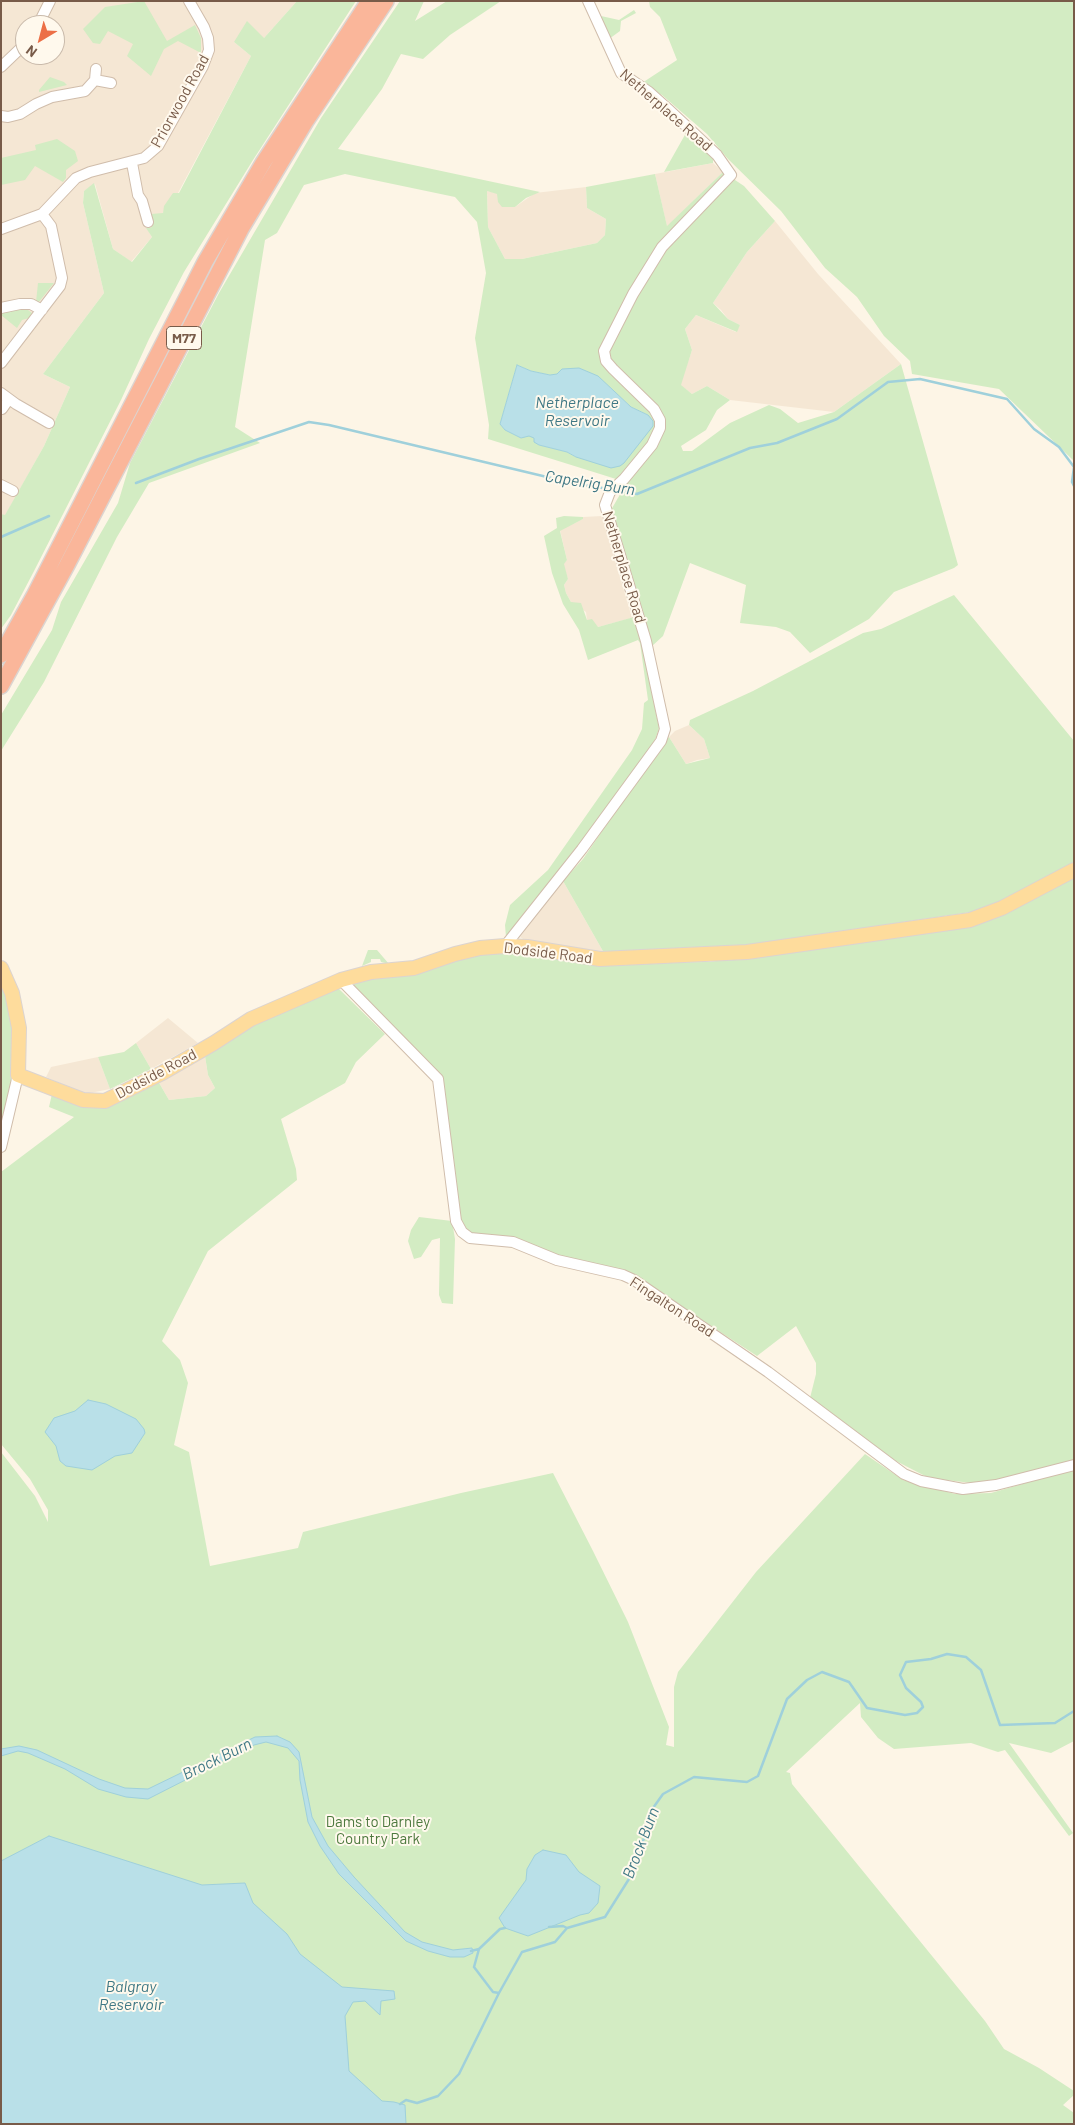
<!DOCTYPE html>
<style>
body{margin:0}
#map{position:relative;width:1075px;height:2125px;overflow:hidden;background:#fdf5e6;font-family:Barlow,sans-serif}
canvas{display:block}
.frame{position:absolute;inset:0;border:2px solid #785b49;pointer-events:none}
.north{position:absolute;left:15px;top:15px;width:50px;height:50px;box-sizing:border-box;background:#fff9ed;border:1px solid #c9baab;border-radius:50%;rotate:217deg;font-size:14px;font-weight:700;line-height:20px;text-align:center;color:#785b49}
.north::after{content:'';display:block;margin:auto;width:18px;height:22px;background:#ec6f46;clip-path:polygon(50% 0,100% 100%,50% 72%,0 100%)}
</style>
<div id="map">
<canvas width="1075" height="2125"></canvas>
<div class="frame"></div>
<div class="north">N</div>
</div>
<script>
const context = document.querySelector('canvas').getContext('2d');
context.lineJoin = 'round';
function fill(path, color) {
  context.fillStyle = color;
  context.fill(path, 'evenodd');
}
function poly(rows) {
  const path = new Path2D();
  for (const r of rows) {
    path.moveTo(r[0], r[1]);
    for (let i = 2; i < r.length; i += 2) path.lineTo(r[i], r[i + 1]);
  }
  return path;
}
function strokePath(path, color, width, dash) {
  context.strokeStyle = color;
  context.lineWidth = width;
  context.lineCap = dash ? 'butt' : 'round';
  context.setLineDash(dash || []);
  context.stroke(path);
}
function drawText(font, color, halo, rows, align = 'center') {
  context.font = font + ' Barlow,sans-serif';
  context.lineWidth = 4;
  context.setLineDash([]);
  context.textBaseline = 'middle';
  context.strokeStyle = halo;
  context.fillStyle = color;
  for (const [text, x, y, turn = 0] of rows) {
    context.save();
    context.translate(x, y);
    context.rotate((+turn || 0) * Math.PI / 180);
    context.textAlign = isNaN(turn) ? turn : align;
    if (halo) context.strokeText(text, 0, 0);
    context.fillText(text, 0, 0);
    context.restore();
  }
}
fill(poly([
 [1,1,297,1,264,38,234,42,251,56,178,193,152,227,146,227,152,237,131,262,113,249,95,184,84,191,83,203,104,293,43,374,70,387,44,446,5,516,1,514],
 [25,25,55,25,55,55,25,55],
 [713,163,723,172,667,227,655,174],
 [586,187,587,208,606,219,605,235,597,243,522,259,505,259,488,227,487,191,497,193,515,207,535,193],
 [775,221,818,274,901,364,834,412,730,400,707,386,692,394,680,385,692,350,685,329,696,315,736,332,740,325,728,319,721,310,713,303,747,252],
 [602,516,632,618,598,627,587,620,586,612,571,602,566,593,564,585,568,579,563,564,567,560,560,530,583,519,583,517],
 [689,725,704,739,710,758,697,760,686,764,669,737,675,731],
 [563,881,604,953,526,941,520,937],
 [168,1018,198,1043,151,1069,136,1043],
 [205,1056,208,1075,215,1088,206,1096,169,1100,158,1081],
 [98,1057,110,1089,85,1094,46,1077,51,1067]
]), '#f5e7d4');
fill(poly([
 [144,1,167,41,195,25,201,38,201,53,178,41,164,49,151,76,127,56,133,44,108,31,100,44,93,43,83,29,105,7],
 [297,1,356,1,253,160,184,272,149,339,121,400,33,573,11,615,1,629,1,514,5,515,44,446,70,387,43,374,104,293,83,203,84,191,94,183,113,249,132,262,152,237,146,228,152,227,151,214,163,213,164,206,173,193,179,193,251,56,234,42,247,21,264,38],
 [400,1,424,1,415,21,447,1,501,1,450,35,423,59,401,54,382,89,338,149,540,192,526,198,515,207,502,207,498,202,497,194,487,191,488,227,505,259,522,259,597,243,605,235,606,219,587,208,586,187,655,174,667,226,723,172,744,186,775,221,747,252,713,303,728,319,740,325,737,332,696,315,685,329,692,350,681,385,692,394,707,386,730,400,717,410,706,430,681,446,683,451,692,451,730,423,769,405,780,409,798,423,834,412,901,364,958,565,954,568,894,592,869,619,810,653,790,632,776,627,740,623,746,585,690,563,663,636,651,647,611,510,626,484,616,479,488,439,489,425,475,338,486,273,477,222,455,197,345,174,304,185,277,233,265,240,235,427,260,443,149,483,117,537,44,682,1,751,1,715,52,630,61,602,118,503,130,463,219,293,321,118],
 [517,365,531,371,550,375,590,374,598,377,631,407,648,415,576,457,567,452,539,445,534,438,529,435,521,438,505,430,500,424],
 [649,1,1074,1,1074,461,999,389,912,374,910,361,884,336,857,297,825,268,781,211,728,159,707,134,662,95,642,83,677,60,660,17,650,7],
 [634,10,636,13,621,21,620,31,609,39,601,16,619,20],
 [50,77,64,82,67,85,39,92,39,90],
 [686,133,713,159,713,163,664,172],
 [57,139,75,151,78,161,66,170,66,178,63,182,35,166,25,180,1,185,1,158,36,150,35,145],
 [38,283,54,283,38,303,36,302],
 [24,307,32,313,29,318,22,320,17,328,1,315,3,311],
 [564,516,583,517,583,519,560,531,567,560,564,564,568,579,564,585,566,593,571,602,581,603,587,620,592,619,598,627,634,617,641,641,659,728,655,740,576,851,506,937,505,925,510,905,548,870,632,750,642,729,644,703,648,700,640,643,638,640,588,660,579,630,563,604,552,573,544,536,557,528,556,518],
 [954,595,1074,741,1074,862,985,910,733,947,604,953,563,881,583,859,663,742,669,737,686,764,710,758,704,739,689,725,690,720,753,691,863,633,881,629],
 [1074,876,1074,1460,980,1484,929,1478,896,1461,810,1398,816,1374,816,1363,796,1326,757,1356,630,1273,471,1234,460,1222,443,1080,353,986,356,981,469,953,510,950,606,963,707,962,769,955,981,922],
 [368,950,377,950,389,964,381,962,380,959,371,959,371,962,362,966],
 [1,969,19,1052,1,1148],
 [338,988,385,1034,356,1062,345,1083,281,1119,296,1169,297,1180,208,1251,162,1341,180,1360,188,1383,174,1445,189,1452,210,1566,298,1548,303,1532,461,1493,553,1473,593,1551,628,1622,669,1727,666,1745,674,1747,674,1687,678,1672,756,1572,865,1454,903,1480,955,1494,991,1493,1074,1469,1074,1741,1051,1753,1009,1743,1073,1833,1069,1836,1005,1750,998,1752,971,1743,894,1749,878,1738,861,1717,860,1703,786,1772,790,1773,792,1784,985,2021,1004,2049,1039,2068,1074,2091,1074,2095,1063,2105,1074,2113,1074,2124,1,2124,1,1452,35,1496,48,1522,48,1510,30,1479,1,1444,1,1172,74,1117,49,1107,52,1094,83,1107,102,1108,158,1081,169,1100,206,1096,215,1088,208,1075,205,1056,244,1030,302,1001],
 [136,1043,151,1069,110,1089,98,1057,124,1052],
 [419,1217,452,1221,455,1239,453,1304,442,1303,439,1295,440,1238,432,1240,421,1257,414,1259,408,1241,411,1230]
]), '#d3ecc3');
const water = poly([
 [517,365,531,371,550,375,557,374,562,369,579,368,598,376,631,407,648,415,653,421,653,426,624,463,620,466,611,468,576,457,567,452,539,445,534,442,534,438,529,436,521,438,505,430,500,424,517,365],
 [88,1400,106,1404,136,1419,144,1429,145,1433,132,1453,115,1456,92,1470,66,1466,60,1461,56,1446,45,1432,54,1418,75,1411,88,1400],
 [277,1736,290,1742,299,1752,312,1817,328,1846,354,1877,405,1932,422,1942,453,1950,472,1948,473,1953,464,1957,450,1957,428,1951,406,1941,339,1874,320,1846,308,1822,300,1780,299,1761,288,1748,266,1742,254,1745,148,1799,126,1797,98,1789,65,1769,28,1753,18,1751,1,1756,1,1749,19,1746,37,1750,99,1779,125,1788,148,1789,255,1737,277,1736],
 [49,1836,202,1885,245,1883,253,1903,287,1934,300,1954,342,1987,394,1991,395,1999,381,2001,380,2015,365,2001,353,2002,345,2016,349,2071,382,2101,394,2102,405,2105,406,2124,1,2124,1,1861,49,1836],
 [543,1850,566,1855,579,1872,600,1886,598,1903,589,1913,580,1915,528,1936,505,1928,499,1918,526,1880,527,1869,535,1855,543,1850]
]);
fill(water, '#b9e0e8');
strokePath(water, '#9fd0db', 1);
strokePath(poly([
 [136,483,199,459,309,422,329,425,568,482,608,489],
 [616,490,637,494,750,448,777,443,837,419,888,382,920,379,1007,399,1034,429,1059,447,1074,467,1072,482,1074,486],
 [1,537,49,516],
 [549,1927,563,1926,567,1928],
 [479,1949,500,1929,505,1928],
 [471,1951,479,1949,474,1967,493,1992,499,1993,522,1952,555,1942,567,1928,605,1917,634,1871,653,1808,663,1794,694,1777,747,1782,758,1776,787,1699,807,1680,822,1672,849,1682,867,1708,905,1715,917,1713,923,1707,921,1702,906,1688,900,1675,906,1662,931,1659,947,1654,966,1657,981,1670,1000,1725,1055,1723,1074,1711],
 [400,2104,406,2100,417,2103,438,2096,459,2074,499,1993]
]), '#9fd0db', 2.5);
const minor = poly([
 [38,25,50,1],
 [1,67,25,44],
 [95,80,111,83],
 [1,116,8,117,20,114,36,104,52,97,85,91,95,80,96,69],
 [132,163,138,195,142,201,148,222],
 [1,229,42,214,76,178,90,172,144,158,158,146,203,66,209,50,208,38,204,27,189,1],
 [1,308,20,304,31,304,42,310],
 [1,363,60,286,62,278,51,226,42,214],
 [1,393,16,404,49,423],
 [2,409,9,399],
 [1,485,13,491],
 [505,946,582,849,661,741,665,729,646,641,605,505,610,492,624,479,652,445,660,428,660,420,654,409,613,369,606,361,604,351,633,294,662,247,731,175,717,155,669,110,649,92,621,73,588,1],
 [341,980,438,1079,456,1221,462,1232,470,1238,513,1242,557,1260,623,1275,634,1280,768,1372,904,1474,921,1481,963,1489,996,1485,1074,1465],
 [1,1147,18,1075]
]);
const major = poly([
 [1,968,12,993,19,1028,18,1075,83,1100,105,1101,162,1073,214,1043,251,1019,341,980,371,972,414,968,455,954,480,948,505,946,527,947,600,959,747,952,970,920,1002,908,1074,870]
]);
const highway = poly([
 [1,655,34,596,205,262,263,163,369,1],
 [1,686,67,565,241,229,306,121,386,1]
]);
strokePath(minor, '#d0bdab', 12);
strokePath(major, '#dcd4d0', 16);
strokePath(highway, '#dcd4d0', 18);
strokePath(minor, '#fff', 10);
strokePath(major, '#fedc9c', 14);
strokePath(highway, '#fab69a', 15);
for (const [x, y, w] of [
 [184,338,35]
]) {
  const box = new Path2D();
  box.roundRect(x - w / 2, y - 11.5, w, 23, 4);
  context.fillStyle = '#fff9ed';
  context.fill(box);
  strokePath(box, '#785b49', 1);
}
drawText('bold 14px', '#785b49', null, [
 ["M77",184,338]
]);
drawText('15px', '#785b49', '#fff9ed', [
 ["Priorwood Road",180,101,-61],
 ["Netherplace Road",666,110,41],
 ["Netherplace Road",624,567,73],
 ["Dodside Road",548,953,7],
 ["Dodside Road",156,1074,-28],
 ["Fingalton Road",672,1307,33]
]);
drawText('15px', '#4d793e', '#fff9ed', [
 ["Dams to Darnley",378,1822],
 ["Country Park",378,1839]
]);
drawText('italic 16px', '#3f7885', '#fff9ed', [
 ["Netherplace",577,403],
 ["Reservoir",577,421],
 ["Capelrig Burn",590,483,9],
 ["Brock Burn",217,1759,-26],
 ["Brock Burn",641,1843,-69],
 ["Balgray",131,1987],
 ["Reservoir",131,2005]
]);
</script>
